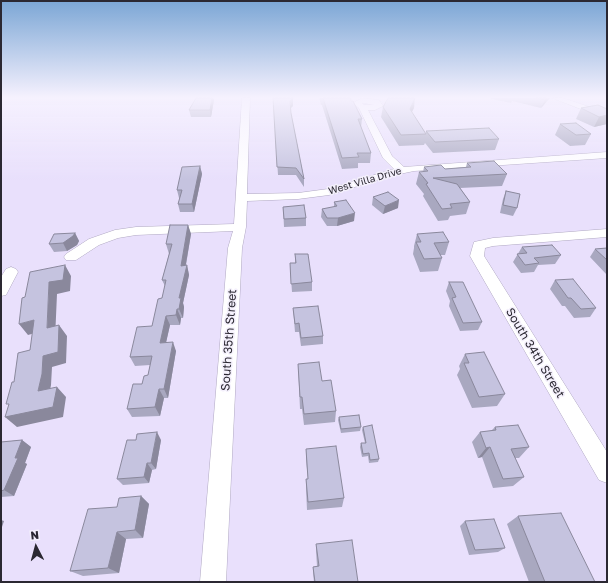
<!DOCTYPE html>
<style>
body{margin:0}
#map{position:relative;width:608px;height:583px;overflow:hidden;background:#e9e0fc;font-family:"Golos Text",sans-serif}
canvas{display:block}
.frame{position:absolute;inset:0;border:2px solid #2b2832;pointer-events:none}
.north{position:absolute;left:16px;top:527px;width:40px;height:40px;-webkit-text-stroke:3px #f4f0fc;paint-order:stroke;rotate:354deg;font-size:11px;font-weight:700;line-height:16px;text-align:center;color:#2b2832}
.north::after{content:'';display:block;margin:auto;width:14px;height:18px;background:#2b2832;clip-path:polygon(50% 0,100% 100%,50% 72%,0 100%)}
</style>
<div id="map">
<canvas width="608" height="583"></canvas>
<div class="frame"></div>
<div class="north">N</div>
</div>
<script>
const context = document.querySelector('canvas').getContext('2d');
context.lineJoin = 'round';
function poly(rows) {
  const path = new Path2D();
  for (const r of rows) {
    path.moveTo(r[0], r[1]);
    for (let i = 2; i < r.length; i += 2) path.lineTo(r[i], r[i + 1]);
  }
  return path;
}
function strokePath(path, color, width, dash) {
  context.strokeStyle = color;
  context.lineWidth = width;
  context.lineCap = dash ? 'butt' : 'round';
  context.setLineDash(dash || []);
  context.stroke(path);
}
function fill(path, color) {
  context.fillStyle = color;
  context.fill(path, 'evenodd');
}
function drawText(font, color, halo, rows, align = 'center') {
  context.font = font + ' "Golos Text",sans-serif';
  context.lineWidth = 3;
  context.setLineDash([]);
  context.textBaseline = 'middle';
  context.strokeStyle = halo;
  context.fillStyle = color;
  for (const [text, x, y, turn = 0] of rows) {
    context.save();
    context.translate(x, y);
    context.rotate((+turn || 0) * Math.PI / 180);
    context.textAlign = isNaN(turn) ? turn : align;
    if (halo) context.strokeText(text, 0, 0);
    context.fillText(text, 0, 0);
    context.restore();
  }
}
const minor = poly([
 [242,98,250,98,247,194,298,193,328,189,394,169,383,158,359,108,353,103,362,98,379,100,383,106,375,110,368,110,392,156,404,167,607,152,607,158,414,171,390,176,329,195,298,199,247,201,246,227,242,248,226,582,200,582,228,248,233,231,136,235,118,238,99,245,76,260,66,260,64,257,66,254,89,239,115,230,136,227,234,224,242,98],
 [362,103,364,103,374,105,364,105,362,103],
 [552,98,563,98,607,113,607,119,552,98],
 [607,229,607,237,493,246,485,248,484,256,607,452,607,483,599,480,470,256,474,242,493,238,607,229],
 [11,267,16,269,18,272,6,295,1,296,1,277,6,269,11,267]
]);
strokePath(minor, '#b0a8c2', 1);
fill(minor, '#fff');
fill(poly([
 [196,98,213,98,214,100,211,117,191,117,189,110],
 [273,98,293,106,291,107,291,113,304,179,304,187,296,175,278,175],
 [319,98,351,98,351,101,362,119,361,128,371,153,370,163,358,163,358,168,342,169,322,105,321,105],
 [491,98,550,98,541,108,512,101,511,103,491,99],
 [383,107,414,108,411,112,426,134,426,131,499,139,495,150,433,153,425,143,424,145,399,146,381,117],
 [581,108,607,109,607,124,594,127,576,119],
 [560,124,591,134,585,145,570,146,555,135],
 [467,163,507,174,502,186,460,188,470,202,466,214,450,216,448,220,438,221,423,196,424,194,416,184,419,172,423,172,424,167,445,169,466,167],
 [200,166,202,174,194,212,180,212,178,204,180,198,179,198,177,190],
 [506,191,517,208,513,216,500,213,503,199],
 [373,197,398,208,383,214,372,205],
 [334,202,354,221,337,226,327,226,321,217,322,209,334,207],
 [283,207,306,218,306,226,284,227],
 [188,225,191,234,186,265,187,265,189,275,183,303,184,307,183,318,181,318,180,325,170,325,166,342,176,351,168,398,164,398,160,416,132,417,127,409,142,384,148,375,150,365,135,366,130,357,152,326,162,298,165,286,162,280,169,254,166,244],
 [75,233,79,241,77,245,67,251,54,252,49,244],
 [417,234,449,242,445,255,440,255,442,258,438,271,420,272,413,254,414,248,414,246],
 [522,247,561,255,555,264,538,265,534,272,521,273,513,262],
 [607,248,607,275,590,257,595,249],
 [295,254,312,282,312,291,292,292,290,263,295,263],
 [555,280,596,308,590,317,574,318,565,306,562,306,550,289],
 [449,282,482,322,478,330,460,331,449,306,450,301,446,291],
 [293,308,323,336,323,344,301,346,299,332,295,332],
 [465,354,505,394,497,406,472,408,457,375,460,369,459,366],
 [298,364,322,381,336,411,335,422,304,425,302,409,300,409],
 [339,417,361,427,360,431,341,433,338,420],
 [363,427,379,459,378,462,369,463,368,456,362,457,360,447,361,443,365,443,362,430],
 [495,427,529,447,519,458,515,458,524,477,513,486,493,488,482,457,478,458,472,442,480,432,491,431],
 [22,440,31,447,25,463,27,464,14,496,1,497,1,442],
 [161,440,156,469,152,470,149,483,123,485,117,479],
 [306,449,344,498,342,507,307,510,306,488,306,479,308,479,306,459],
 [141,496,149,504,143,538,126,539,119,573,83,576,70,571,117,507],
 [518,516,595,582,529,582,507,524],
 [465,521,505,548,498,552,469,555,460,526],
 [316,544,358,582,314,582,313,572,313,567,317,566,316,550]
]), '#a9a8c0');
fill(poly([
 [212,98,213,98,214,100,211,117,210,110],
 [415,98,414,108,408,120,410,109],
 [546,98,550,98,541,108],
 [293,99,293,106,291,108,290,101],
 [607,115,607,124,594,127,599,117],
 [200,166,202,174,194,212,192,204],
 [399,200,398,208,383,214,385,206],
 [355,213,354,221,337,226,338,218],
 [188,225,191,234,184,275,181,266],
 [75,233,79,241,77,245,67,251,63,243],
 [65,265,71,276,70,291,57,294,55,339,47,328,49,282],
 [187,265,189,275,183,303,184,307,183,318,179,309,179,298],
 [177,309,181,318,180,325,176,315],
 [166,316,170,325,164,352,160,343],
 [34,320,42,331,28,335,19,324],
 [59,325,67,336,66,363,52,367,51,385,48,401,38,391,43,356],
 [173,342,176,351,168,398,164,389],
 [57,387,66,397,63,417,17,427,5,417],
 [159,389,164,398,160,416,155,407],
 [157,432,161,440,156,469,151,463],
 [22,440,31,447,25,463,27,464,14,496,4,490,15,458],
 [490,447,482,457,478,458,486,448],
 [147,463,152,470,149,483,144,477],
 [141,496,149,504,143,538,135,530],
 [1,520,4,521,1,530],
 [117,532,126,539,119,573,108,568]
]), '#8a889c');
const building = poly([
 [196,98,212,98,210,110,189,110,196,98],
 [273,98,293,98,293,99,290,101,291,113,304,179,296,168,277,167,273,98],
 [323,98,351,98,351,101,353,101,362,119,358,119,371,153,357,153,359,157,342,158,323,98],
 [388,98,415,98,410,109,426,134,401,135,383,107,388,98],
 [536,98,546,98,545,100,536,98],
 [598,105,607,109,607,115,599,117,581,108,598,105],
 [576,123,591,134,576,135,560,124,576,123],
 [489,128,499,139,435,142,426,131,489,128],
 [494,161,507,174,433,178,457,184,470,202,450,204,452,208,442,209,426,184,428,183,419,172,428,171,424,167,441,165,445,169,471,167,467,163,494,161],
 [200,166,192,204,178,204,182,190,177,190,182,167,200,166],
 [506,191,520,194,517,208,503,205,506,191],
 [388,192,399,200,385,206,373,197,388,192],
 [346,200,355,213,338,218,327,218,322,209,337,206,334,202,346,200],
 [304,205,306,218,284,219,283,207,304,205],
 [170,225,188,225,181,266,187,265,179,298,181,298,179,309,177,309,176,315,166,316,160,343,173,342,164,389,159,389,155,407,127,409,133,384,142,384,144,376,148,375,152,356,130,357,137,327,152,326,158,299,162,298,166,280,162,280,172,244,166,244,170,225],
 [443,232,449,242,434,243,442,258,424,259,416,242,421,242,417,234,443,232],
 [75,233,73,236,63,243,49,244,54,234,75,233],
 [552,245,561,255,534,258,539,263,525,265,517,254,527,253,522,247,552,245],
 [607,248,607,260,595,249,607,248],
 [295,254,308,254,312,282,291,284,290,263,296,263,295,254],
 [65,265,63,280,49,282,47,328,59,325,58,352,43,356,42,374,38,391,57,387,53,407,5,417,9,404,6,404,12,382,14,382,18,353,30,350,34,320,19,324,22,298,25,297,30,272,65,265],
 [573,279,596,308,581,309,571,298,568,298,555,280,573,279],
 [449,282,463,282,482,322,463,323,452,298,456,297,449,282],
 [318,306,323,336,301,338,299,323,295,324,293,308,318,306],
 [484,352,505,394,479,397,464,363,469,363,465,354,484,352],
 [319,362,322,381,331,380,336,411,304,414,302,397,300,397,298,364,319,362],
 [359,415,361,427,341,429,339,417,359,415],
 [372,425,379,459,370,460,369,453,363,454,361,443,366,443,363,427,372,425],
 [518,425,529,447,511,449,524,477,503,479,490,447,486,448,480,432,496,430,495,427,518,425],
 [157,432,151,463,147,463,144,477,117,479,127,440,136,440,137,434,157,432],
 [22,440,15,458,18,458,4,490,1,491,1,442,22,440],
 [336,446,344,498,308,502,306,479,308,479,306,449,336,446],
 [141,496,135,530,117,532,108,568,70,571,88,509,117,507,119,498,141,496],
 [561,513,595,582,545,582,518,516,561,513],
 [494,519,505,548,475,550,465,521,494,519],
 [352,540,358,582,315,582,313,567,319,566,316,544,352,540]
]);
fill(building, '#c5c3df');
strokePath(building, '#8a889c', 1);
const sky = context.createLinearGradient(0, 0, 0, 180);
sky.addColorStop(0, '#7ba6d5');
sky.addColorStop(0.54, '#f5f1fe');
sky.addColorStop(1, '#f5f1fe00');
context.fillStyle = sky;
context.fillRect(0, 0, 608, 180);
drawText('10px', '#2b2832', '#f4f0fc', [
 ["West Villa Drive",365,181,-16]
]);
drawText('12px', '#2b2832', '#f4f0fc', [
 ["South 35th Street",229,340,-86],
 ["South 34th Street",535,353,59]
]);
</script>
